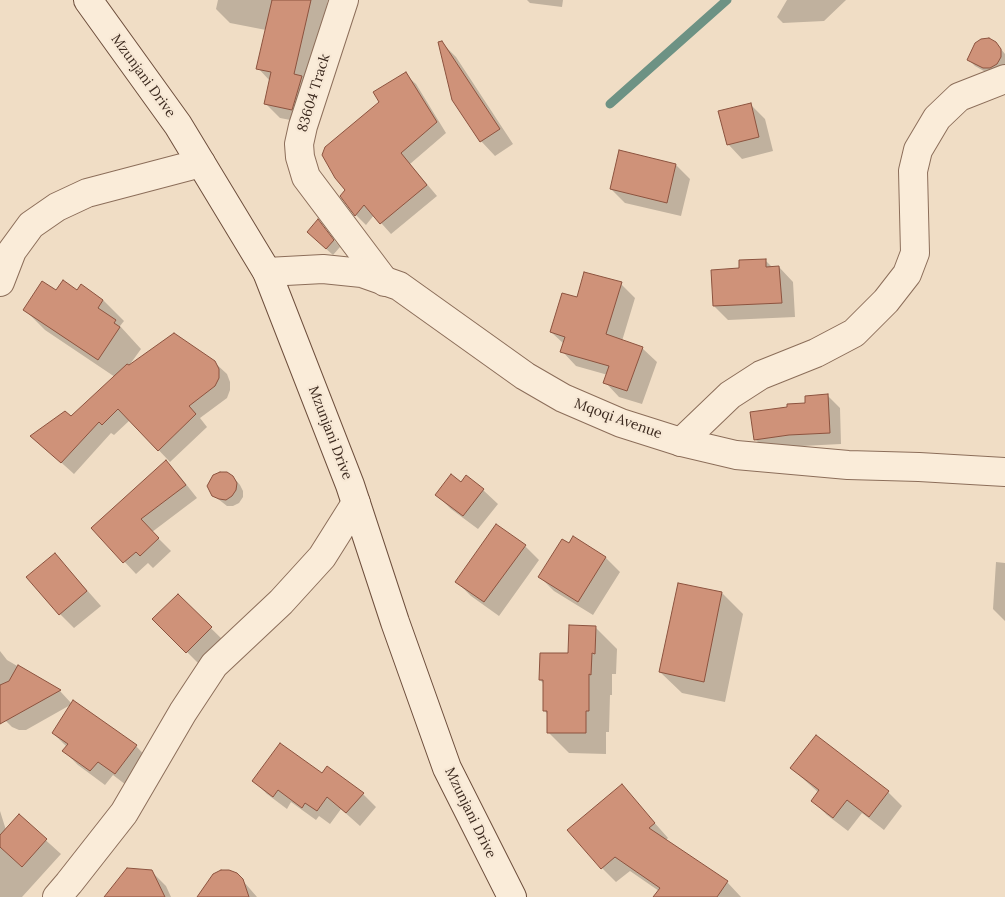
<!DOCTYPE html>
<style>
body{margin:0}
canvas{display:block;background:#f0ddc5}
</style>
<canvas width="1005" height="897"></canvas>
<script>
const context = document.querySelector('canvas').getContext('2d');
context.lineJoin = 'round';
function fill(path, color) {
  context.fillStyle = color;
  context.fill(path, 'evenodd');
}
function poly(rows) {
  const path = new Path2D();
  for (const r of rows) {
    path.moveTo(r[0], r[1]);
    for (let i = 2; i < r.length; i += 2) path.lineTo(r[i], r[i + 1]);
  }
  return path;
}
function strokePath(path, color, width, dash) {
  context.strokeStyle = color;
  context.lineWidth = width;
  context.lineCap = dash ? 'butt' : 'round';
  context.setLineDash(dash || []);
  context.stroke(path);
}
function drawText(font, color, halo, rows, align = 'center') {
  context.font = font + ' Lora,serif';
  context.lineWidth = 4.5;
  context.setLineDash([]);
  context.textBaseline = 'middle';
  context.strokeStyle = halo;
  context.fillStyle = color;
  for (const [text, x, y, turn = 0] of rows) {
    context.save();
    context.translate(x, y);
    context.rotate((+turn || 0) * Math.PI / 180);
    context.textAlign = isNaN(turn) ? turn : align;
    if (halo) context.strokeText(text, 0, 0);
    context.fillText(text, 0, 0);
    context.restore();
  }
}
fill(poly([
 [218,0,328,0,309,85,306,123,280,118,265,103,270,81,258,68,266,30,230,23,216,9],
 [527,0,563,0,562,7,530,3],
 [787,0,846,0,824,21,783,23,777,17],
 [441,42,456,57,513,144,495,156,481,141],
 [996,43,1005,54,1005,69,991,75,975,66,968,59],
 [405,74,416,84,446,133,410,164,437,196,391,234,374,215,366,225,356,215,347,190,380,102],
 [751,105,765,119,773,151,742,159,728,144],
 [676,165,690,179,681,216,625,203,611,189],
 [318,221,340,247,333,255,315,239],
 [765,260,773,268,779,267,793,282,795,317,728,320,714,306,741,269],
 [621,284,635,298,622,341,642,348,657,362,642,404,619,397,605,382,608,375,576,366,562,351,564,344,551,332,578,299],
 [78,291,103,300,124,321,120,326,141,349,128,367,214,362,227,374,230,382,230,390,227,398,200,418,207,427,170,462,130,420,114,435,111,433,74,474,44,447,71,418,115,377,45,330,24,309,56,292],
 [828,396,840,408,841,444,802,446,767,451,755,439,806,404],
 [166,462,178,474,197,498,152,532,171,551,153,568,148,563,136,574,93,528],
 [233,477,240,485,243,491,243,497,239,503,233,506,227,506,213,495],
 [461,483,483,490,498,504,478,529,451,509,437,495],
 [525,546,539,560,499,616,471,596,457,582],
 [55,554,101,606,74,628,60,614],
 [606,558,620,572,593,615,554,591,539,576],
 [996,562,1005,563,1005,621,993,609],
 [722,593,743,614,725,702,682,693,660,672],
 [178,596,225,642,201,666,154,619],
 [595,627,617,649,616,674,612,674,612,695,610,695,609,732,606,732,606,754,569,753,548,732,548,715,544,710,544,684,540,680,570,655],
 [0,651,7,660,60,691,72,704,136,746,150,761,130,788,113,775,105,785,78,765,64,751,67,747,53,733,72,704,26,730,19,730,12,727,0,715],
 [791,768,888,792,902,806,884,830,862,813,848,831,827,815,813,801,819,793],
 [322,775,363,794,376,807,360,826,341,809,330,824,319,816,316,820,291,802,287,809,267,794,254,781],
 [622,786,668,838,665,841,727,882,741,897,663,897,659,891,630,871,616,882,602,868],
 [0,811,6,830,19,816,61,854,22,897,0,897],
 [151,871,166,886,171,897,114,897],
 [237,874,257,897,206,897]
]), '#0003');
strokePath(poly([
 [610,104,727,0]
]), '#6d9284', 9);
const building = poly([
 [272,0,311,0,294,74,302,76,292,110,264,104,271,72,256,69,272,0],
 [989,38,996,42,1001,49,1001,57,997,64,990,68,983,68,967,60,975,43,981,39,989,38],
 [442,41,500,129,480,142,452,100,438,42,442,41],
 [406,72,437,122,401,153,427,185,380,224,364,205,355,216,340,196,345,190,335,178,322,155,325,147,379,102,373,92,406,72],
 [751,103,759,137,727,145,718,111,751,103],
 [619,150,676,164,667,203,610,189,619,150],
 [318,219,334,240,326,249,307,232,318,219],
 [766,259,766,267,779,266,782,303,713,306,711,270,739,268,739,260,766,259],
 [584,272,622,282,606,334,643,347,627,391,603,383,609,366,560,352,565,337,550,332,562,293,577,297,584,272],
 [63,280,77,290,81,284,103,300,98,308,116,320,114,323,120,327,98,360,23,310,42,281,56,290,63,280],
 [174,333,215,361,219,369,219,378,215,386,189,406,196,414,158,451,118,409,102,425,99,422,61,463,30,436,65,411,71,416,127,364,129,365,174,333],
 [828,394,830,433,789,435,754,440,750,412,787,407,787,404,805,403,805,396,828,394],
 [166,460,186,485,141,519,159,538,140,556,136,552,123,563,91,528,166,460],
 [220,472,227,472,233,476,237,483,236,490,232,496,226,500,219,499,212,496,207,486,213,475,220,472],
 [451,474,461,482,466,475,484,489,463,516,435,495,451,474],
 [496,524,526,545,484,602,455,582,496,524],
 [573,536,606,557,578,602,538,577,562,539,569,543,573,536],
 [55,553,87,591,59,615,26,577,55,553],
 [678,583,722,592,704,682,659,672,678,583],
 [178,594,212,627,186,653,152,619,178,594],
 [569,625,596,626,595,654,592,653,591,675,589,674,589,711,586,711,586,733,547,733,547,711,543,711,543,680,539,680,540,653,568,653,569,625],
 [18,665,61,690,0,724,0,685,9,681,18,665],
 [73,700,137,745,115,774,98,762,90,771,62,751,68,744,52,733,73,700],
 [816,735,889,791,869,817,847,800,833,818,811,801,819,790,790,768,816,735],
 [280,743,322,773,327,766,364,793,346,813,327,797,317,811,305,803,302,808,278,790,273,797,252,781,280,743],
 [622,784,655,823,649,828,728,881,717,897,653,897,660,888,615,857,601,869,567,830,622,784],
 [19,814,47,839,22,867,0,847,0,835,19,814],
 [127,868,152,870,165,897,104,897,127,868],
 [221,870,229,870,237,873,243,879,249,897,197,897,213,874,221,870]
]);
fill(building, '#cf9279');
strokePath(building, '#8c533f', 1);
const minor = poly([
 [344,0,303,126,299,144,300,157,306,177,385,282],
 [0,282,12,251,31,225,57,207,87,193,201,163],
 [681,442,730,395,761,375,816,353,854,333,886,301,907,274,915,253,913,171,918,150,937,118,959,97,1005,79],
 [57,897,69,883,124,813,183,712,214,665,281,602,322,557,356,503]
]);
const tertiary = poly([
 [267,272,323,269,362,273,399,286,525,376,563,398,621,423,681,442,736,455,848,465,919,467,1005,472]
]);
const secondary = poly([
 [88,0,178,125,267,272,350,485,395,622,447,768,512,897]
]);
strokePath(minor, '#8c6e5a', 30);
strokePath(tertiary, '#8c6e5a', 30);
strokePath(secondary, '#6e4f3d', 30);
strokePath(minor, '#faecd9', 28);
strokePath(tertiary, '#faecd9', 28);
strokePath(secondary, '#faecd9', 28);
drawText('14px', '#3b291e', '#f7e8d5', [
 ["Mzunjani Drive",143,76,54],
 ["83604 Track",314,93,-73],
 ["Mqoqi Avenue",618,419,20],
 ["Mzunjani Drive",330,433,69],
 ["Mzunjani Drive",470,813,64]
]);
</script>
